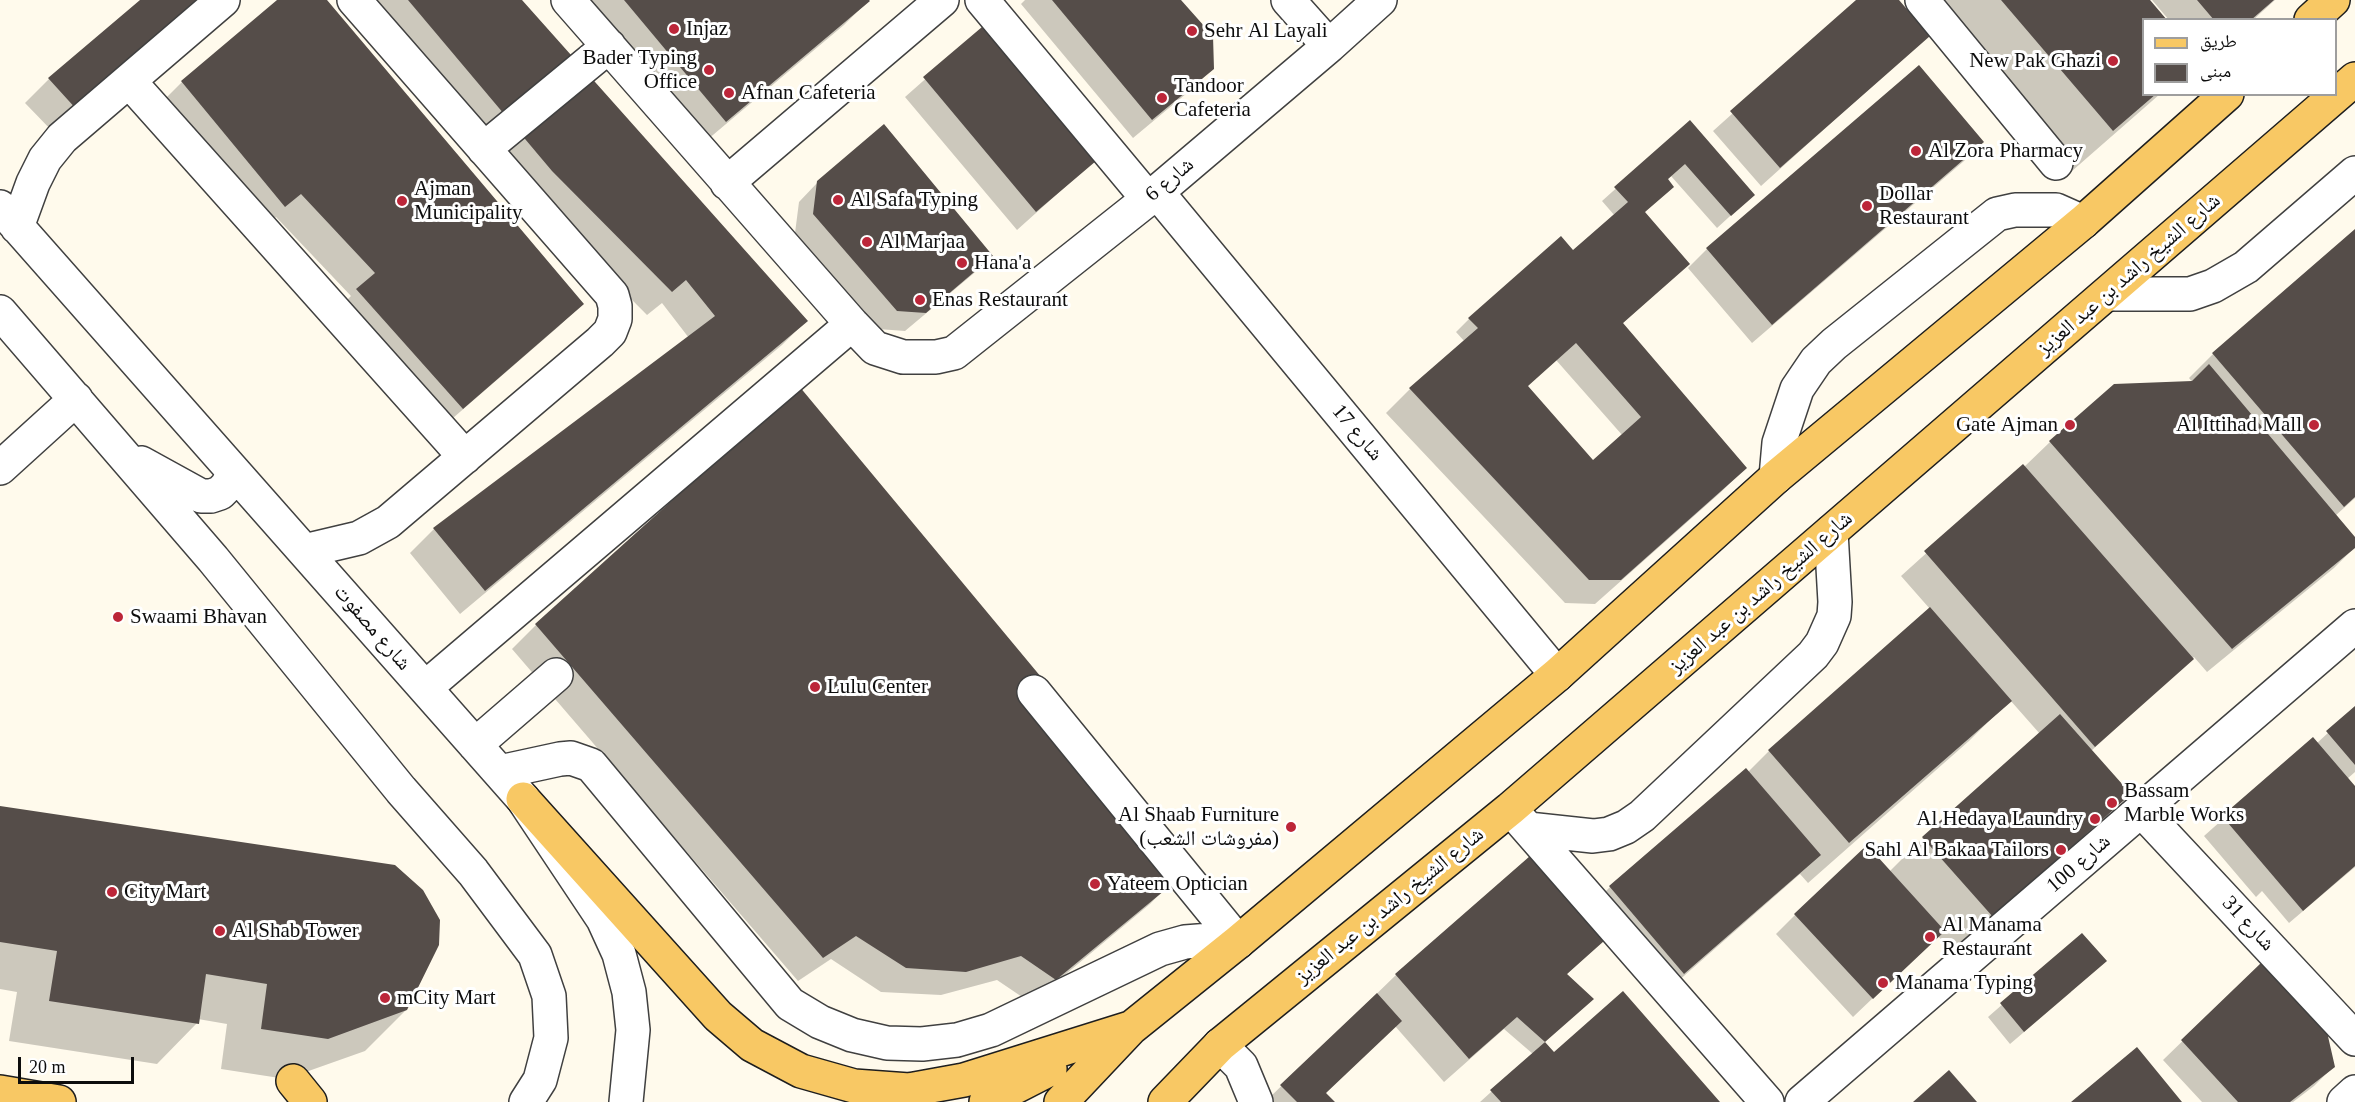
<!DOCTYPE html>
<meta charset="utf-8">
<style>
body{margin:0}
#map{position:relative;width:2355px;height:1102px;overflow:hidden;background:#fffaec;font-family:"Times New Roman","Noto Naskh Arabic",serif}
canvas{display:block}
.legend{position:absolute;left:2142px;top:18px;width:195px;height:78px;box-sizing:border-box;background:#fff;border:2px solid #9e9e9e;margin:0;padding:8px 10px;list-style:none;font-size:18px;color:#0d0d0d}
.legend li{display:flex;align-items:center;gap:12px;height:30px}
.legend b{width:30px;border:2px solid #9e9e9e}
.scale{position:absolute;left:18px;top:1057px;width:116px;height:27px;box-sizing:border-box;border:3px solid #0d0d0d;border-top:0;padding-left:8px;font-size:18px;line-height:21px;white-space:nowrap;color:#0d0d0d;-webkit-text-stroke:4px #fff;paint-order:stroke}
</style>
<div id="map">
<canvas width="2355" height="1102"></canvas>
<ul class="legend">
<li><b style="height:8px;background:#f8c864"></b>طريق</li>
<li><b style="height:16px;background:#554d49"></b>مبنى</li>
</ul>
<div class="scale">20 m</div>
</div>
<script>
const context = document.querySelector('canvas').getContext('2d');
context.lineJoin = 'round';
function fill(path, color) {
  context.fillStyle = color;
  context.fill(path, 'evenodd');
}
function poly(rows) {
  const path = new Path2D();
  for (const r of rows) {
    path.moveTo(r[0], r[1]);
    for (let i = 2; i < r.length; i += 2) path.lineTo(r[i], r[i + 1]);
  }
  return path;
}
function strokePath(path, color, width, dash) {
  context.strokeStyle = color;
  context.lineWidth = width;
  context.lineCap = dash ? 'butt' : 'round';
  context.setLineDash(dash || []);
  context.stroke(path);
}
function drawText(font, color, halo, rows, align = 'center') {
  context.font = font + ' "Times New Roman","Noto Naskh Arabic",serif';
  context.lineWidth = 6;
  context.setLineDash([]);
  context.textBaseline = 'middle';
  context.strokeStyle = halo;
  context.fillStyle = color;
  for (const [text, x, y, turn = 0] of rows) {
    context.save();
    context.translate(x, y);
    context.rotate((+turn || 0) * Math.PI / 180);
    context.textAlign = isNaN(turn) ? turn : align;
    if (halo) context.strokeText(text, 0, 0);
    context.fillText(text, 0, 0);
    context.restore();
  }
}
fill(poly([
 [142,0,203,0,54,133,25,103,49,79],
 [280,0,325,0,582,304,558,327,438,431,333,314,351,296,276,217,261,230,158,106,182,82],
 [364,0,520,0,806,321,782,345,460,614,410,553,434,529,689,338,662,303,647,315,528,195],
 [586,0,867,0,868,1,844,25,701,145],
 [1025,0,1179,0,1213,68,1193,88,1133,138,1021,4],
 [1859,0,1897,0,1928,36,1761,186,1713,131],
 [1926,0,2148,0,2144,20,2144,94,2160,94,2072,171],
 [2152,0,2275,0,2253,20,2169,20],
 [982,29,1094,161,1017,230,905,97],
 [1919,67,1982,142,1964,161,1752,343,1688,268,1707,249],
 [1690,122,1740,207,1717,228,1671,176,1667,180,1644,213,1688,264,1622,324,1745,468,1721,492,1595,604,1565,603,1386,413,1410,389,1465,342,1456,332,1469,319,1561,238,1565,257,1615,216,1602,201],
 [1556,360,1623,436,1593,462,1527,386],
 [818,182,991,256,973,274,905,331,878,329,795,233,799,202],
 [2355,231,2355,498,2335,516,2355,540,2355,547,2334,568,2207,672,2194,657,2091,751,2129,794,2091,832,1954,954,1938,936,1853,1017,1776,934,1795,915,1889,872,1923,838,2040,734,2010,700,1969,741,1808,883,1800,874,1660,997,1586,911,1610,887,1748,772,1769,751,1930,609,1901,576,2023,466,2024,467,2050,442,2193,383,2189,378,2213,354],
 [536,625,1173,880,1150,904,1031,1003,997,980,941,995,881,992,831,959,798,981,512,649],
 [2355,708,2355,772,2347,779,2355,789,2355,867,2289,923,2262,891,2256,897,2204,836,2313,739,2316,744],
 [0,807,406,1010,365,1051,286,1079,221,1069,227,1024,198,1019,197,1023,157,1064,9,1041,17,992,0,989],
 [2082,935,2071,992,2010,1044,1988,1017],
 [1602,941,1566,975,1579,1011,1544,1042,1554,1054,1718,1102,1480,1102,1533,1054,1504,1029,1444,1082,1395,1026,1324,1093,1333,1102,1272,1102,1269,1098,1396,975],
 [2261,965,2333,1067,2314,1086,2293,1102,2202,1102,2163,1060]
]), '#0003');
fill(poly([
 [140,0,202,0,78,111,48,78],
 [277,0,327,0,584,304,463,409,356,289,375,273,301,194,285,207,181,81],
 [408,0,522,0,808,321,485,591,433,528,715,316,686,280,672,292,552,171],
 [624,0,869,0,870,1,726,122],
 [1052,0,1181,0,1213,36,1214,69,1152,120],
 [1856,0,1899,0,1930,36,1780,168,1730,111],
 [2001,0,2150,0,2167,20,2144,20,2144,94,2156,94,2113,131],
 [2197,0,2274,0,2251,20,2214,20],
 [982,27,1096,161,1036,212,923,77],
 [1919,65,1984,142,1772,325,1706,248],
 [1690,120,1755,195,1731,216,1685,164,1668,179,1674,187,1645,212,1690,264,1623,323,1747,468,1621,580,1589,580,1409,388,1478,328,1468,318,1561,236,1573,250,1628,202,1614,187],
 [1576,343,1641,417,1593,460,1528,386],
 [884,124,993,256,926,313,897,311,813,214,817,181],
 [2355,229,2355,497,2344,507,2212,353],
 [2209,364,2355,537,2355,548,2232,649,2049,441,2114,384,2192,381],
 [799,386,1046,683,1176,881,1056,980,1021,956,966,972,906,968,856,936,823,958,535,624],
 [2023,464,2194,659,2095,747,1924,551],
 [1930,607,2012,701,1849,843,1768,750],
 [2355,706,2355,765,2326,731],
 [2060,714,2131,794,1993,917,1922,837],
 [2313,737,2355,786,2355,866,2303,911,2222,816],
 [1746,768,1821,855,1684,974,1609,886],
 [0,806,395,865,423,890,440,920,439,945,407,1010,328,1039,261,1029,267,984,206,974,199,1024,49,1001,57,951,0,942],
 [1867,845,1945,931,1873,999,1794,914],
 [1530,856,1604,941,1567,974,1594,999,1545,1042,1554,1052,1623,991,1720,1102,1501,1102,1490,1090,1545,1042,1517,1017,1469,1059,1395,974],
 [2082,933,2107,961,2024,1032,2000,1003],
 [2261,963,2327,1032,2335,1067,2290,1102,2238,1102,2181,1040],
 [1377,993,1402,1021,1326,1093,1335,1102,1297,1102,1280,1085],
 [2137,1047,2182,1102,2071,1102],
 [1949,1070,1977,1102,1913,1102]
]), '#554d49');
const minor = poly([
 [568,0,852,324,875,348,903,357,936,357,954,353,1157,192,1329,46,1380,0],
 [982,0,1148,199],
 [1288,0,1329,46],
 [1922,0,2056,163],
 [129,81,465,457],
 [484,149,609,46],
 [727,183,942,0],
 [1157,192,1557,675],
 [0,207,523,799,603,919,619,954,629,992,633,1030,626,1102],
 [17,227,33,183,45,159,62,138,223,0],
 [2108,294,2190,294,2213,286,2246,267,2355,173],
 [0,312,213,559,401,790,473,872,535,955,549,996,551,1038,540,1080,526,1102],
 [141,463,201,496,211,496,220,493,227,486,231,478,230,468],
 [0,468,76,399],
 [1776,477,1779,443,1797,389,1816,361,1834,344,1997,214,2015,210,2056,210,2083,222],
 [304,551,359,538,388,522,600,342,610,332,615,319,615,306,612,295,354,0],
 [425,688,852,324],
 [1034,692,1238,942],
 [475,745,556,675],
 [500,772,560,759,571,758,591,765,790,1004,820,1022,852,1035,887,1043,922,1044,957,1040,991,1030,1160,949,1185,942,1211,940,1238,942],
 [2141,810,2355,1039],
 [1521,821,1767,1102],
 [1528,829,1593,836,1609,834,1626,827,1642,816,1813,655,1822,643,1834,616,1835,602,1831,532],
 [1220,1045,1241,1066,1256,1102],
 [1802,1102,2355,626],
 [2344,1102,2355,1092]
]);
const major = poly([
 [2311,20,2333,0],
 [523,799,718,1016,752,1045,801,1071,854,1086,909,1090,964,1080,1130,1028],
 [293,1081,310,1102],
 [0,1092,59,1102],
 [986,1102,1050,1069],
 [1061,1102,1131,1028,1238,942,1557,675,1776,477,2083,222,2227,94],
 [1165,1102,1220,1045,1510,809,2355,79]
]);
strokePath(minor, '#404040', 36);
strokePath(major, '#1e1e1e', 36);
strokePath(minor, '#fff', 33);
strokePath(major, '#f8c864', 33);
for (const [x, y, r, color] of [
 [674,29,6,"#bc2639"],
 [1192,31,6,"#bc2639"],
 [2113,61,6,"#bc2639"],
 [709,70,6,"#bc2639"],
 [729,93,6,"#bc2639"],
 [1162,98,6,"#bc2639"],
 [1916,151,6,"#bc2639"],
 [838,200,6,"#bc2639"],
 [402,201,6,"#bc2639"],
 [1867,206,6,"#bc2639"],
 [867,242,6,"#bc2639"],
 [962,263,6,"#bc2639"],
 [920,300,6,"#bc2639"],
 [2070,425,6,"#bc2639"],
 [2314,425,6,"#bc2639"],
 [118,617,6,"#bc2639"],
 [815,687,6,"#bc2639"],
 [2112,803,6,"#bc2639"],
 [2095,819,6,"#bc2639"],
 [1291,827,6,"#bc2639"],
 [2061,850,6,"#bc2639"],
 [1095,884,6,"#bc2639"],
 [112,892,6,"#bc2639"],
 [220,931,6,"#bc2639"],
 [1930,937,6,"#bc2639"],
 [1883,983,6,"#bc2639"],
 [385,998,6,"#bc2639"]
]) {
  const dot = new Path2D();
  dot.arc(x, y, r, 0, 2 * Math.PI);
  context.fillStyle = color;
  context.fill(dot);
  strokePath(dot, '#fff', 2);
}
drawText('21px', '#0d0d0d', '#fff', [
 ["Injaz",686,29],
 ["Sehr Al Layali",1204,31],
 ["Bader Typing",697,58,"right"],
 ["Office",697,82,"right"],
 ["New Pak Ghazi",2101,61,"right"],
 ["Tandoor",1174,86],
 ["Cafeteria",1174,110],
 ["Afnan Cafeteria",741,93],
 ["Al Zora Pharmacy",1928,151],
 ["Ajman",414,189],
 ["Municipality",414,213],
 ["Dollar",1879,194],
 ["Restaurant",1879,218],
 ["Al Safa Typing",850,200],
 ["Al Marjaa",879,242],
 ["Hana'a",974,263],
 ["Enas Restaurant",932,300],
 ["Gate Ajman",2058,425,"right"],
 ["Al Ittihad Mall",2302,425,"right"],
 ["Swaami Bhavan",130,617],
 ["Lulu Center",827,687],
 ["Bassam",2124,791],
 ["Marble Works",2124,815],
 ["Al Shaab Furniture",1279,815,"right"],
 ["(مفروشات الشعب)",1279,839,"right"],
 ["Al Hedaya Laundry",2083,819,"right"],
 ["Sahl Al Bakaa Tailors",2049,850,"right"],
 ["Yateem Optician",1107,884],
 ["City Mart",124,892],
 ["Al Manama",1942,925],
 ["Restaurant",1942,949],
 ["Al Shab Tower",232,931],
 ["Manama Typing",1895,983],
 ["mCity Mart",397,998]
], 'left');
drawText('21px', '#0d0d0d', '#fff', [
 ["شارع 6",1170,180,-40],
 ["شارع الشيخ راشد بن عبد العزيز",2129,275,-41],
 ["شارع 17",1357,433,50],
 ["شارع الشيخ راشد بن عبد العزيز",1761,593,-41],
 ["شارع مصفوت",372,628,49],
 ["شارع 100",2079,864,-41],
 ["شارع الشيخ راشد بن عبد العزيز",1390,906,-39],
 ["شارع 31",2248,924,47]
]);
</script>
